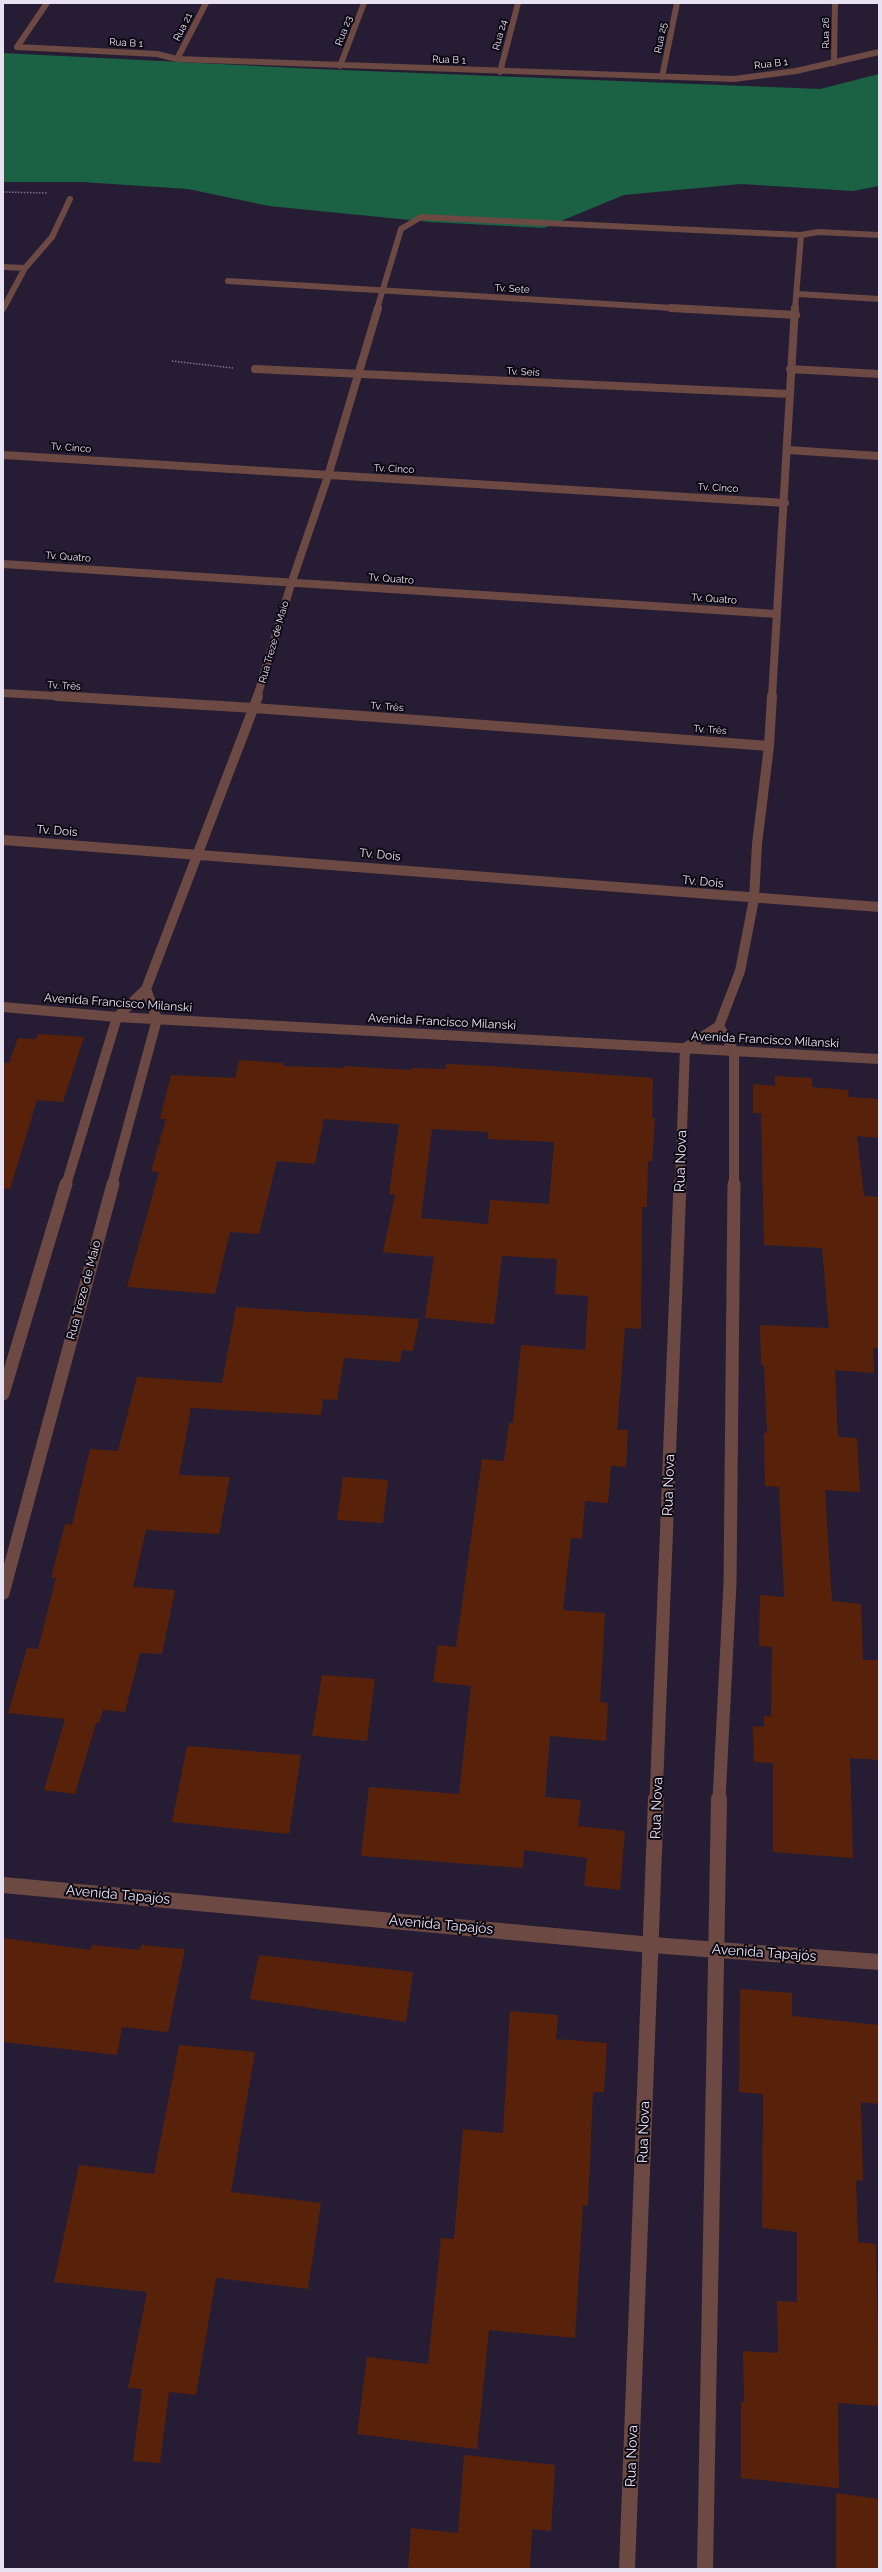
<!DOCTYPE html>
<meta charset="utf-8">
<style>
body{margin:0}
#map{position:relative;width:882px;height:2572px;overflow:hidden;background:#261d34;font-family:Raleway,sans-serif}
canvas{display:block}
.frame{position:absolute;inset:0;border:4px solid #e7e1f1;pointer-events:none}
</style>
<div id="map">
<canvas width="882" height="2572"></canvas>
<div class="frame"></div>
</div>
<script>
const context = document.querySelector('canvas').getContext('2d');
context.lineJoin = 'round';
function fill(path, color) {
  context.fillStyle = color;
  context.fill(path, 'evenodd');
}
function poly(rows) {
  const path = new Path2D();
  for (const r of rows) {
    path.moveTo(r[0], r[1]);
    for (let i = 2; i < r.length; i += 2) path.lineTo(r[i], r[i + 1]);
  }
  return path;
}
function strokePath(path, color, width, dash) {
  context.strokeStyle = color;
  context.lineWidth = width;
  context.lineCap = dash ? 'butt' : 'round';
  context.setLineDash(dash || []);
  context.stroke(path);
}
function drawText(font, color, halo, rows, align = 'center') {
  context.font = font + ' Raleway,sans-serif';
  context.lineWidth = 4;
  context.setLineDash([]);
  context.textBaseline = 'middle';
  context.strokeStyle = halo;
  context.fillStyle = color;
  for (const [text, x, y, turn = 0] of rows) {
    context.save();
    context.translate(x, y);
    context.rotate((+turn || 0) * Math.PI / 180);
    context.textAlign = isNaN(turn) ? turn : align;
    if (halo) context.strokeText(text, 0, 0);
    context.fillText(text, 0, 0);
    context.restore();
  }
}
fill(poly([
 [3,53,317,69,820,89,879,74,879,186,853,191,741,184,624,195,544,228,430,222,269,206,188,189,82,182,3,182]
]), '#1a6243');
fill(poly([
 [38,1034,84,1037,63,1102,37,1100,10,1189,3,1188,3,1063,9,1063,18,1038,36,1039],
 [239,1060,283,1063,283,1066,345,1068,345,1066,411,1070,411,1068,446,1069,446,1064,488,1066,653,1078,652,1118,655,1118,652,1161,648,1161,647,1207,642,1207,641,1329,625,1328,617,1430,628,1430,626,1467,611,1466,608,1503,585,1501,582,1539,571,1538,563,1610,605,1613,600,1702,608,1703,606,1741,550,1736,545,1797,581,1800,578,1826,625,1831,620,1890,584,1886,587,1858,524,1850,523,1868,361,1856,369,1787,459,1794,471,1686,433,1682,438,1645,456,1647,482,1459,504,1461,509,1423,513,1423,521,1345,585,1350,588,1296,555,1294,557,1259,502,1256,494,1324,425,1318,434,1257,383,1252,395,1195,389,1194,399,1124,324,1119,315,1164,277,1161,259,1234,230,1232,215,1294,127,1287,159,1172,151,1171,166,1119,160,1119,171,1075,235,1078],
 [432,1129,488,1132,488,1139,554,1142,549,1204,490,1200,488,1224,421,1218],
 [775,1076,812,1078,812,1087,848,1090,849,1097,879,1099,879,1138,857,1136,864,1196,879,1197,879,1348,873,1348,874,1373,835,1370,838,1437,857,1438,860,1492,825,1490,832,1601,861,1604,863,1660,879,1660,879,1760,850,1758,853,1858,773,1852,773,1763,754,1762,753,1726,764,1727,764,1716,771,1717,772,1647,759,1646,760,1595,784,1597,779,1487,765,1486,764,1433,767,1433,764,1366,761,1365,760,1325,829,1328,822,1248,764,1245,761,1113,753,1113,753,1084,775,1086],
 [236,1307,419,1319,413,1351,402,1350,400,1362,344,1358,337,1400,323,1399,321,1415,191,1408,179,1475,230,1477,219,1534,146,1530,133,1587,175,1590,162,1654,140,1653,125,1712,103,1710,99,1723,96,1723,75,1794,44,1790,65,1719,8,1713,27,1648,38,1649,56,1578,51,1578,65,1524,72,1525,90,1449,118,1451,137,1377,222,1383],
 [343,1477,388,1480,383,1523,337,1520],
 [322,1675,375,1679,367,1741,312,1736],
 [187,1746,301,1755,289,1834,172,1822],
 [3,1938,90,1950,92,1945,140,1950,141,1945,185,1949,168,2032,122,2027,117,2055,3,2042],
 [259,1955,413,1972,406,2022,250,1999],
 [740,1989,792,1993,792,2016,879,2025,879,2104,861,2102,863,2181,856,2180,858,2242,876,2244,879,2406,838,2403,839,2488,741,2478,741,2402,744,2402,743,2351,778,2353,777,2301,797,2302,797,2232,762,2228,763,2094,739,2092],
 [510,2011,558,2015,556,2039,607,2043,604,2092,593,2092,588,2205,583,2205,575,2338,489,2330,477,2449,357,2434,367,2357,428,2364,441,2238,454,2239,463,2129,503,2133],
 [179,2045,255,2052,231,2192,321,2203,308,2289,216,2278,196,2395,169,2392,160,2463,133,2461,142,2389,128,2388,147,2292,54,2282,79,2165,154,2174],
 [464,2455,555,2465,551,2531,532,2529,530,2569,408,2569,411,2528,458,2533],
 [836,2493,879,2499,879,2569,836,2569]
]), '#58220a');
strokePath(poly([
 [3,192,48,193],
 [172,361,233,368]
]), '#7a7286', 1.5, [1.5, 1.5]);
strokePath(poly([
 [17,47,157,54,177,59,734,79,796,71,879,52],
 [17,47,47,3],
 [177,59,206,3],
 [834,63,835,3],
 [340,66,364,3],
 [500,72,518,3],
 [662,77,677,3],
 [3,267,25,268],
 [228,281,689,309],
 [798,294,879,299],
 [3,309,25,268,52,237,70,199],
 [377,309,401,229,421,217,801,235],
 [795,309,801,235,818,232,879,235]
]), '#6c4942', 6);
strokePath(poly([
 [671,308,796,315],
 [255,369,789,394],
 [790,369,879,374],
 [788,450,879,456],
 [3,455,785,503],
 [3,564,777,614],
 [3,693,73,697],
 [257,697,291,584,328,476,378,308],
 [772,697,795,308]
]), '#6c4942', 8);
strokePath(poly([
 [57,696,254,708,769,746],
 [3,840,879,907],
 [3,1007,117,1017,879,1059],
 [719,1026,734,1051,734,1185],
 [66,1185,117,1017,146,989,258,696],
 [112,1185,157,1019,146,989],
 [680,1185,685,1048,719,1026,740,971,754,899,757,844,769,746,772,696]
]), '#6c4942', 10);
strokePath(poly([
 [3,1394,66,1184],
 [3,1593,113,1184],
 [656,1800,680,1184],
 [719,1800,730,1584,734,1184]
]), '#6c4942', 13);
strokePath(poly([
 [3,1885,652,1945,879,1962],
 [627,2569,656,1799],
 [705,2569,719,1799]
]), '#6c4942', 16);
drawText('10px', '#e7e1f1', '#0d0913', [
 ["Rua 21",183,27,-63],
 ["Rua 23",344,31,-69],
 ["Rua 26",826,33,-90],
 ["Rua 24",500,35,-75],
 ["Rua 25",661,38,-79],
 ["Rua B 1",126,43,3],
 ["Rua B 1",449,60,2],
 ["Rua B 1",771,64,-7],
 ["Tv. Sete",512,289,3],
 ["Tv. Seis",523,372,3],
 ["Tv. Cinco",71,448,4],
 ["Tv. Cinco",394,469,3],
 ["Tv. Cinco",718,488,3],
 ["Tv. Quatro",68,557,4],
 ["Tv. Quatro",391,579,4],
 ["Tv. Quatro",714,599,4],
 ["Rua Treze de Maio",274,642,-74],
 ["Tv. Três",64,686,3],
 ["Tv. Três",387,707,4],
 ["Tv. Três",710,730,4]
]);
drawText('12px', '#e7e1f1', '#0d0913', [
 ["Tv. Dois",57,831,4],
 ["Tv. Dois",380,855,5],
 ["Tv. Dois",703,882,5],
 ["Avenida Francisco Milanski",118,1003,4],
 ["Avenida Francisco Milanski",442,1022,3],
 ["Avenida Francisco Milanski",765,1040,3],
 ["Rua Treze de Maio",84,1290,-75]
]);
drawText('14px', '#e7e1f1', '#0d0913', [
 ["Rua Nova",681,1161,-88],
 ["Rua Nova",669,1485,-88],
 ["Rua Nova",657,1808,-88],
 ["Avenida Tapajós",118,1895,5],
 ["Avenida Tapajós",441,1925,5],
 ["Avenida Tapajós",764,1953,4],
 ["Rua Nova",644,2132,-88],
 ["Rua Nova",632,2456,-88]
]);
</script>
